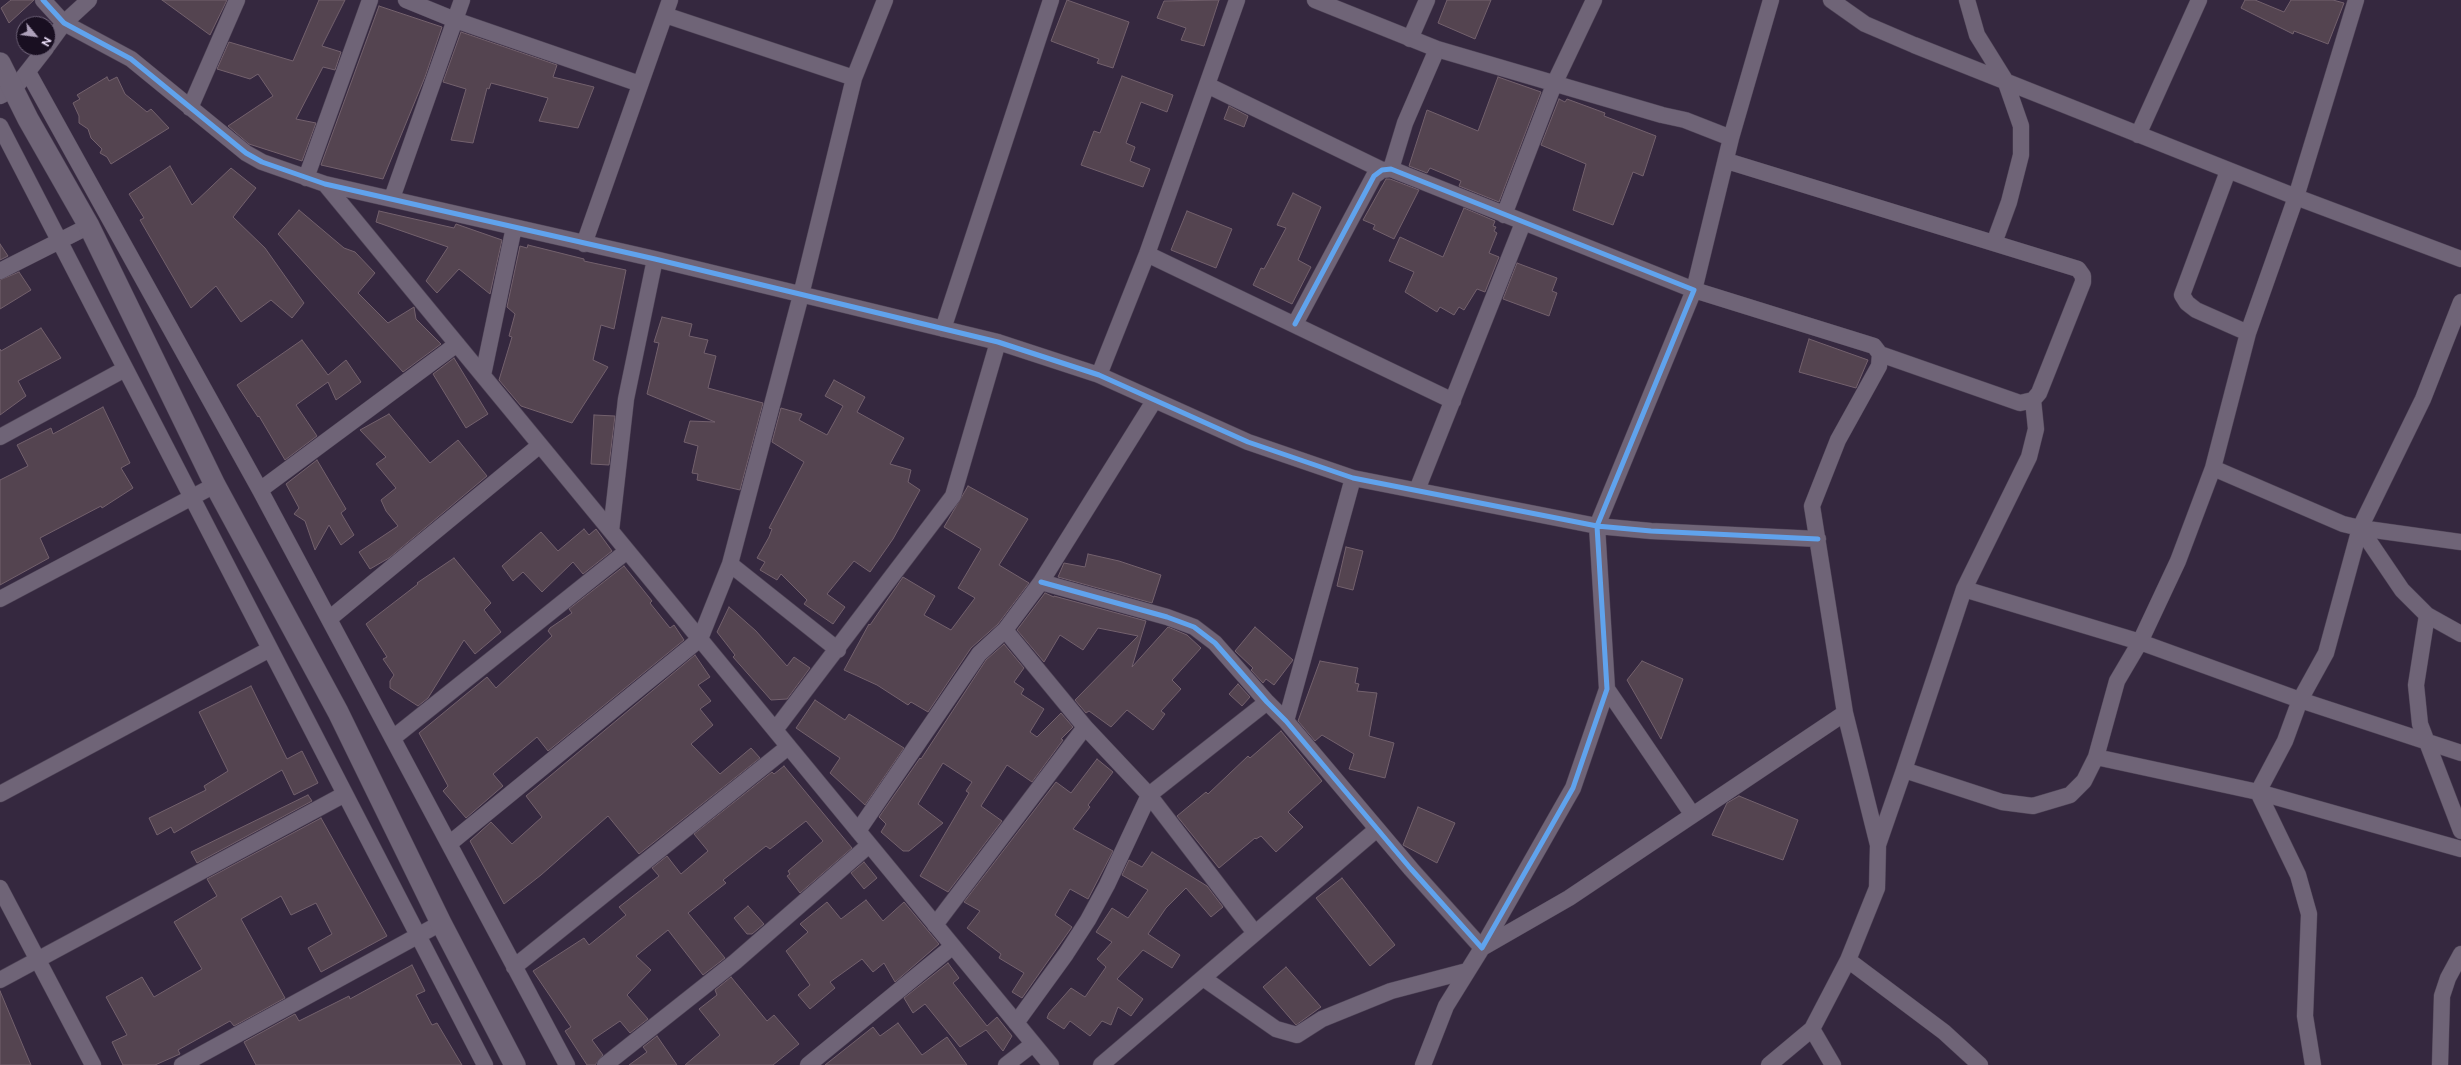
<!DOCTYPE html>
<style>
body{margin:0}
#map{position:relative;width:2461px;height:1065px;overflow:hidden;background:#35283f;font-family:Raleway,sans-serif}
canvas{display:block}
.north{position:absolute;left:16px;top:16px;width:40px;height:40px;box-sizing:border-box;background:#190f21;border:1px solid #6f6379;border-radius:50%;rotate:119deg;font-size:11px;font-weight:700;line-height:16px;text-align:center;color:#efe2fc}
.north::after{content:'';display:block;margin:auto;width:14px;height:18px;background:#aea1ba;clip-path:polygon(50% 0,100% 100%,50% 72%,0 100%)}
</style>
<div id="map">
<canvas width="2461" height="1065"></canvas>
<div class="north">N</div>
</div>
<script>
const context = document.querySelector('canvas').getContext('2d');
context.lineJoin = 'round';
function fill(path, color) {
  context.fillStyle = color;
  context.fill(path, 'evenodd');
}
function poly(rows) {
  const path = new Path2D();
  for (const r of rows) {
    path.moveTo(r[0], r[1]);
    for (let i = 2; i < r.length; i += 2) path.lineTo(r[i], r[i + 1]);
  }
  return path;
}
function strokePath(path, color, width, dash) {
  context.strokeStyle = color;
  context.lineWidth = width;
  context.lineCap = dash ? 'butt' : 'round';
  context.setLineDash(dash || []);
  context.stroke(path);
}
const building = poly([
 [11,0,34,0,9,23,1,8,11,0],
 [162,0,227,0,210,35,162,0],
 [319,0,345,0,322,46,341,52,335,70,323,67,296,119,316,123,302,161,249,144,228,126,273,96,258,74,250,79,217,69,229,42,293,61,319,0],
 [1067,0,1129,22,1113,68,1097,63,1099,59,1051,41,1067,0],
 [1219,0,1204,46,1181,40,1186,28,1157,18,1164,1,1219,0],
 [1447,0,1491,0,1475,39,1438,23,1447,0],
 [2245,0,2255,0,2284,12,2291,0,2333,0,2344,3,2328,44,2294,31,2293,34,2241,8,2245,0],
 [379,6,442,27,425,77,383,179,321,165,379,6],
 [461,32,557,65,553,77,594,87,578,128,539,121,548,98,491,83,489,89,487,88,473,143,451,140,466,89,443,82,461,32],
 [1122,76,1173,95,1167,112,1141,102,1126,143,1135,147,1130,161,1150,169,1143,187,1081,165,1094,131,1100,133,1122,76],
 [107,77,109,81,117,77,125,94,147,112,151,109,169,128,111,164,107,157,100,153,102,149,91,138,88,129,79,123,79,116,73,103,80,99,77,95,107,77],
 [1498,77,1541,92,1499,202,1459,186,1461,181,1430,168,1427,173,1409,166,1427,110,1478,131,1498,77],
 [1559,99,1565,102,1567,99,1605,113,1604,116,1656,136,1643,176,1633,172,1613,225,1573,210,1586,164,1541,145,1559,99],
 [1229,106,1248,116,1244,127,1224,119,1229,106],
 [170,166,192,205,231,168,256,188,233,217,265,248,304,303,292,318,271,300,241,322,216,286,191,308,140,220,144,218,129,194,170,166],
 [1386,179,1390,179,1419,190,1394,239,1373,229,1375,225,1363,220,1386,179],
 [1293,193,1321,207,1298,260,1311,267,1292,304,1253,285,1261,268,1264,269,1286,228,1277,225,1293,193],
 [1464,208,1495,221,1493,226,1496,227,1494,231,1497,233,1489,253,1499,257,1485,292,1477,289,1464,310,1459,307,1454,315,1440,307,1437,312,1405,292,1414,272,1389,261,1400,237,1443,257,1464,208],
 [299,210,344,248,355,252,375,273,358,293,388,323,414,307,416,319,441,344,403,372,278,234,299,210],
 [379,211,454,228,456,224,502,240,490,294,459,269,437,293,426,281,448,247,376,222,379,211],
 [1187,211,1232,229,1216,268,1171,250,1187,211],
 [0,244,8,256,0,260,0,244],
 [528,245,584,259,584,261,626,270,614,329,601,325,593,360,608,367,572,423,521,406,499,380,512,337,509,336,515,314,507,307,520,246,527,248,528,245],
 [1517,263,1557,278,1552,291,1557,293,1549,316,1503,299,1517,263],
 [19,272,31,290,0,309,0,280,19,272],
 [662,317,692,324,689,336,708,340,704,353,716,356,708,388,763,403,740,490,697,480,698,474,692,473,698,446,684,442,690,421,715,422,647,394,659,343,654,342,662,317],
 [41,328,61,358,18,381,26,396,0,415,0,349,1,351,41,328],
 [1809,339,1868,360,1856,388,1799,372,1809,339],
 [302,340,328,375,346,360,361,382,336,400,328,382,296,405,317,436,285,460,259,416,258,417,237,385,302,340],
 [454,358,488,414,466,428,433,374,454,358],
 [834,380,865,397,857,412,904,438,890,464,911,470,908,482,920,490,893,539,870,572,854,561,827,594,845,607,833,624,804,604,807,600,781,574,777,580,760,570,765,562,757,558,769,537,772,529,769,528,804,462,772,442,781,408,802,414,799,420,827,435,843,406,825,396,834,380],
 [103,407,130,463,121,468,133,488,102,508,101,506,40,538,49,558,0,585,0,480,28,466,17,445,51,428,53,434,103,407],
 [389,414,430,463,458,440,487,476,389,558,370,569,359,552,398,526,386,511,381,500,396,488,376,464,386,457,360,430,389,414],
 [594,415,615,416,609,465,591,464,594,415],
 [317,460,346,509,341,513,354,535,341,545,329,525,315,550,305,521,294,514,299,508,286,484,317,460],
 [968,486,1028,519,999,565,1029,583,998,624,971,648,928,712,911,702,908,705,877,685,844,670,869,624,870,625,903,577,935,596,924,615,951,630,975,598,958,588,981,549,944,527,968,486],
 [584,529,589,535,596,529,612,551,583,574,573,562,542,592,523,572,513,581,502,566,541,532,558,551,584,529],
 [1346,547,1363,551,1353,590,1337,586,1346,547],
 [1088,554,1119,561,1161,575,1152,603,1058,577,1064,563,1085,567,1088,554],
 [454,558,491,603,484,610,501,632,475,654,464,640,428,698,418,706,390,688,390,681,394,675,383,659,387,657,366,624,418,584,417,583,454,558],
 [624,566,652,601,650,603,670,628,674,625,684,640,548,751,537,737,493,774,503,786,466,818,443,791,448,786,419,733,487,677,496,688,552,636,548,631,550,628,572,613,569,609,624,566],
 [1045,593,1054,597,1054,596,1146,621,1132,667,1168,627,1187,635,1201,648,1172,680,1181,689,1161,711,1165,714,1153,730,1127,710,1111,727,1089,711,1086,713,1075,700,1138,636,1098,628,1083,650,1060,635,1044,662,1017,630,1045,593],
 [729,607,756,631,787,666,794,657,810,668,787,699,771,700,733,657,735,655,717,632,729,607],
 [1255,627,1293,660,1274,685,1266,679,1263,683,1251,670,1253,668,1235,651,1255,627],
 [1004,644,1024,668,1014,682,1024,689,1021,694,1044,709,1030,732,1037,737,1061,713,1073,727,1061,739,1063,740,1032,782,1007,765,981,806,1002,821,948,892,920,876,969,793,966,791,972,782,943,763,918,804,943,823,909,851,903,851,881,832,886,824,879,817,920,758,921,759,986,660,1004,644],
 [695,655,710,677,698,685,711,701,700,709,713,725,691,744,720,774,751,748,760,758,639,854,608,816,541,875,504,904,470,841,491,822,512,844,542,817,526,796,695,655],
 [1320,661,1358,668,1355,683,1359,684,1357,691,1377,693,1369,736,1394,743,1385,778,1349,769,1354,754,1322,735,1315,741,1298,721,1320,661],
 [1642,661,1683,679,1661,739,1627,680,1642,661],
 [1238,684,1250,697,1242,706,1229,694,1238,684],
 [251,686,287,759,302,751,318,783,294,795,282,770,174,833,171,827,157,835,149,818,206,790,204,786,228,771,199,712,251,686],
 [815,700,845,720,849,714,904,748,865,805,830,773,840,758,796,728,815,700],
 [1281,731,1322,781,1288,812,1303,827,1276,852,1261,836,1256,839,1255,838,1219,868,1177,816,1206,792,1208,794,1248,756,1250,758,1281,731],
 [1097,759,1113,772,1088,805,1090,807,1073,829,1113,851,1088,899,1070,889,1055,915,1072,927,1022,998,1012,992,1024,973,999,958,1001,954,967,928,980,911,964,902,1056,782,1071,793,1097,759],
 [784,766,852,848,800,893,787,876,790,874,788,871,823,841,806,821,770,849,766,846,723,880,726,883,688,913,725,958,703,975,668,930,636,956,651,970,627,995,648,1019,630,1033,620,1021,592,1040,603,1055,595,1065,587,1065,565,1031,571,1027,533,971,584,938,589,945,626,915,619,907,659,876,652,868,667,856,681,874,708,851,694,834,772,772,774,774,784,766],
 [308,795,312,801,197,863,191,852,308,795],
 [1739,796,1798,820,1783,860,1712,835,1727,803,1739,796],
 [1418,807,1455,823,1437,863,1403,845,1418,807],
 [321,818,387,936,321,972,308,948,332,934,316,903,291,915,281,896,241,919,285,998,234,1026,230,1021,178,1050,180,1054,155,1065,123,1065,112,1042,127,1035,106,997,142,977,154,997,202,969,174,922,217,896,207,879,321,818],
 [1152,852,1207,886,1223,907,1211,917,1186,888,1166,908,1148,934,1180,955,1172,968,1143,950,1117,979,1143,999,1131,1016,1118,1007,1111,1025,1102,1021,1090,1036,1070,1021,1064,1029,1047,1018,1049,1013,1071,988,1085,997,1106,967,1097,959,1112,942,1096,932,1112,908,1128,918,1148,890,1122,875,1129,860,1142,867,1152,852],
 [864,862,877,878,864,889,851,873,864,862],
 [1342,878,1395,945,1370,966,1316,898,1342,878],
 [866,900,883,921,904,902,939,944,895,982,884,963,873,972,862,959,830,982,835,988,810,1009,798,995,810,985,786,951,808,932,800,924,827,902,841,919,866,900],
 [748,906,764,924,752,934,747,934,734,918,748,906],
 [948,963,959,978,953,983,987,1026,997,1017,1012,1036,1003,1051,986,1030,960,1047,925,1004,913,1013,904,998,948,963],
 [412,965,425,991,416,995,432,1025,437,1023,462,1065,256,1065,244,1042,295,1014,299,1021,349,996,350,999,412,965],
 [1286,967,1321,1007,1296,1025,1263,987,1286,967],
 [731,977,767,1021,774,1015,799,1044,773,1065,685,1065,720,1035,699,1009,717,995,715,990,731,977],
 [0,991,31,1065,0,1065,0,991],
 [898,1023,922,1055,947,1037,967,1065,825,1065,873,1027,880,1036,898,1023],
 [657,1036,677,1065,629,1065,647,1052,643,1047,657,1036]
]);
fill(building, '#544450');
strokePath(building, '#73616d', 1);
const minor = poly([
 [43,0,64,23,131,59,246,153,262,162,325,184,655,259,998,342,1099,375,1248,442,1353,478,1597,526,1651,531,1818,539],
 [406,0,455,20,640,84],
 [1315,0,1437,49,1662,115,1685,120,1731,138],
 [1831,0,1865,24,1914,45,2296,197,2461,259],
 [1967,0,1977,35,2005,80,2021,126,2021,155,2009,202,1994,243],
 [665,15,854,78],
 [1410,39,1427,0],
 [48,45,64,23,89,0],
 [28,72,260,490,567,1065],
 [1207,85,1382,170],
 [0,96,14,89,46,48],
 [190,108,237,0],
 [0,126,485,1065],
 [2138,135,2199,0],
 [1727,161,2078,269,2083,276,2083,282,2039,393,2033,400,2020,403,1880,354,1874,346,1694,290,1731,138,1771,0],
 [1391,169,1405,123,1437,49],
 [2228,171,2182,295,2187,303,2196,310,2248,333],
 [306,178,370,0],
 [325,184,1051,1065],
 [392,198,462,0],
 [1504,215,1555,82,1594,0],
 [584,244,670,0],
 [1147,254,1453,401],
 [0,271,89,226],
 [943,329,1051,0],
 [1880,354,1879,366,1838,440,1812,506,1845,713,1878,845,1877,888,1848,960,1944,1032,1980,1065],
 [483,375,514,227],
 [1099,375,1147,254,1237,0],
 [0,437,125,369],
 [2213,468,2248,333,2296,197,2356,0],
 [260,490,457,344],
 [1417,490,1523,223],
 [2360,528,2402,590,2427,615,2461,634],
 [611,531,626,399,655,259],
 [730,564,838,650],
 [1041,582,1167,617,1194,627,1215,643,1267,702,1286,721,1411,869,1482,948,1573,788,1607,689,1597,526,1694,290,1391,169,1382,170,1374,176,1295,324],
 [1964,589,2140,642,2300,700,2461,753],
 [0,599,215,485],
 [2427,615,2416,685,2420,724,2461,831],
 [329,619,540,445],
 [1005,630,1085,727,1149,795,1255,933],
 [1607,689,1692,814],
 [1286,721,1353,478],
 [775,730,953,496,998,342],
 [393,738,627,551],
 [2096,757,2258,792,2461,849],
 [1904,770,1964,589,2029,457,2036,429,2033,400],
 [0,794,270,649],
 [858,831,979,654,1005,630,1041,582,1154,401],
 [449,844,700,639,730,564,801,295,854,78,885,0],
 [1878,845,1904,770,2002,802,2033,806,2070,795,2084,781,2096,757,2117,681,2140,642,2178,561,2213,468,2343,524,2360,528,2461,542],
 [0,888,93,1065],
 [935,925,1085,727],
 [514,967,788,747],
 [1203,978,1276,1029,1297,1035,1322,1019,1391,991,1467,971],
 [0,980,345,794],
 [1016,1023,1066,954,1088,920,1107,885,1149,795,1267,702],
 [1812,1029,1833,1065],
 [182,1065,441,923],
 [605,1065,735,962,869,845],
 [808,1065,953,946],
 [1006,1065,1033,1044],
 [1101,1065,1377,829],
 [1423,1065,1446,1006,1482,948,1569,898,1845,713],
 [1769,1065,1812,1029,1848,960],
 [2313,1065,2305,1016,2309,914,2298,875,2258,792,2285,741,2300,700,2326,653,2360,528,2423,399,2461,302],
 [2440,1065,2442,996,2448,978,2461,954]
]);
const tertiary = poly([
 [0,63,28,119,89,226,215,485,338,712,441,923,515,1065]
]);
strokePath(minor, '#4f4457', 17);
strokePath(tertiary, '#4f4457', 22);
strokePath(minor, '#6f6477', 16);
strokePath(tertiary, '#6f6477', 21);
strokePath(poly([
 [43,0,64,23,131,59,246,153,262,162,325,184,655,259,998,342,1099,375,1248,442,1353,478,1597,526,1651,531,1818,539],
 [1041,582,1167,617,1194,627,1215,643,1267,702,1286,721,1411,869,1482,948,1573,788,1607,689,1597,526,1694,290,1391,169,1382,170,1374,176,1295,324]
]), '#60a3ed', 5);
</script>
